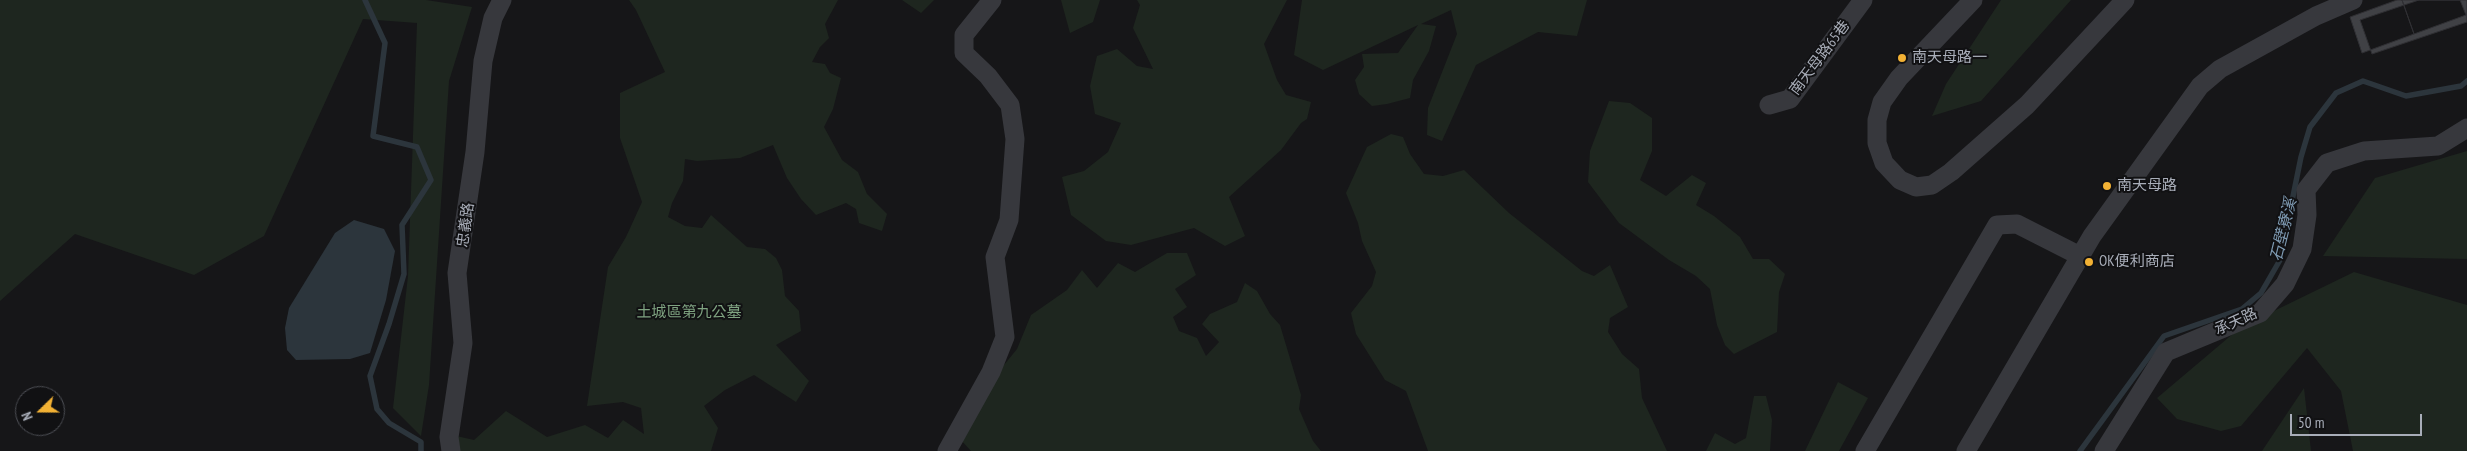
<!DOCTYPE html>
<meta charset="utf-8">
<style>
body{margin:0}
#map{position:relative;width:2467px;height:451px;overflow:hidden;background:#161618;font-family:"PT Sans Narrow",sans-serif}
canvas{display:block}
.north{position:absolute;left:15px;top:386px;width:50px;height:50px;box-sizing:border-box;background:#111113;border:1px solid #4d4f55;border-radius:50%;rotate:248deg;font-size:14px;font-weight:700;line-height:20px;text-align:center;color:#a8adb8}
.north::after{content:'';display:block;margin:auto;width:18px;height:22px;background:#f2b134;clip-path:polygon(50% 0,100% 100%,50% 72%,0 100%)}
.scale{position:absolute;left:2290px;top:414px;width:132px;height:22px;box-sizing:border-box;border:2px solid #a8adb8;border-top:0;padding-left:6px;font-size:15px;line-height:18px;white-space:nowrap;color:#a8adb8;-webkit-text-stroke:4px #111113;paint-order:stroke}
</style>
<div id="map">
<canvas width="2467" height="451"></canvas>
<div class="north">N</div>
<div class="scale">50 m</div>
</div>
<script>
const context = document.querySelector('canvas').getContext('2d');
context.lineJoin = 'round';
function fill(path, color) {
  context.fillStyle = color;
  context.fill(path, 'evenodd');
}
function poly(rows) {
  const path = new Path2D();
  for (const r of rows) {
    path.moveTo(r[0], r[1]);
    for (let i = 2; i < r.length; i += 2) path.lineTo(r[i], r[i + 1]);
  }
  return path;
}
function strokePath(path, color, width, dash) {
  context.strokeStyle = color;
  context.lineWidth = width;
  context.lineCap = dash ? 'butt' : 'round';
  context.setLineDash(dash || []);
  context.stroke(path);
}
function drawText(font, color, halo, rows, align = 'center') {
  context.font = font + ' "PT Sans Narrow","Noto Sans TC",sans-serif';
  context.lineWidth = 4;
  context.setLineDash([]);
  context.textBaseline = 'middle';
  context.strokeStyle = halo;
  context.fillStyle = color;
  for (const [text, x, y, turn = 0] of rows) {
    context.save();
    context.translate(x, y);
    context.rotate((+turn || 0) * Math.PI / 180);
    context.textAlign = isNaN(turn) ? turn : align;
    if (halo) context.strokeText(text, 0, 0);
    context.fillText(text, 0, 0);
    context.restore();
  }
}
fill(poly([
 [0,0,426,0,472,7,449,81,429,385,421,436,393,408,408,276,417,23,363,19,264,236,194,275,75,234,0,301],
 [629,0,838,0,825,24,829,38,820,47,812,62,825,64,830,73,841,78,833,109,824,127,842,160,858,172,867,194,887,214,882,231,859,223,856,209,846,203,816,215,801,199,787,178,773,145,740,158,697,161,685,159,683,181,672,203,668,217,685,226,702,228,711,215,747,247,765,249,776,258,782,270,785,296,799,311,801,331,776,345,809,381,796,402,754,375,725,390,704,406,718,428,711,451,455,451,452,435,474,440,506,411,547,437,585,425,608,438,623,420,644,434,641,408,623,402,587,406,608,267,626,237,642,202,620,138,620,93,665,72,636,10],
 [902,0,934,0,921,13],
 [1061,0,1100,0,1093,22,1070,33],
 [1137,0,1287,0,1264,44,1277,80,1286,95,1311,102,1307,119,1301,123,1281,150,1229,197,1245,236,1225,246,1194,228,1131,245,1106,241,1071,215,1062,177,1084,171,1108,152,1121,123,1095,114,1090,86,1097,56,1117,49,1137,66,1153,69,1133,28,1140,5],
 [1302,0,1587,0,1577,36,1538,32,1476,65,1442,141,1427,135,1428,108,1457,34,1451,10,1421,24,1436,26,1429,51,1413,80,1410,98,1387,104,1372,106,1359,94,1355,80,1364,67,1362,54,1398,53,1418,25,1323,70,1294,55],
 [2001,0,2071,0,1981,101,1932,116,1946,84],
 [1609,101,1630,103,1652,118,1652,151,1640,180,1666,196,1692,175,1706,183,1696,205,1714,216,1740,237,1753,259,1769,259,1785,274,1779,292,1777,332,1734,354,1725,345,1717,325,1710,289,1696,276,1669,260,1619,223,1588,182,1590,151],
 [1391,134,1403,137,1410,154,1424,174,1443,176,1464,170,1509,213,1582,271,1594,276,1610,265,1628,307,1610,318,1608,332,1622,354,1639,369,1642,398,1667,451,1428,451,1406,391,1385,380,1356,334,1351,313,1372,286,1376,272,1362,241,1358,223,1346,193,1367,147],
 [2467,151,2467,259,2323,256,2375,178],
 [1167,253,1187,253,1196,275,1175,289,1187,307,1173,317,1179,331,1197,338,1206,356,1219,342,1202,324,1210,314,1237,302,1245,283,1257,291,1270,314,1280,325,1301,395,1299,409,1313,441,1321,451,971,451,960,439,991,381,1017,349,1031,315,1067,290,1082,270,1097,288,1118,263,1135,272],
 [2354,272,2467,305,2467,451,2353,451,2341,391,2307,348,2241,426,2221,431,2177,419,2157,398,2241,327],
 [1838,382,1868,398,1839,451,1805,451],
 [2304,388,2311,451,2262,451],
 [1754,396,1766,396,1772,420,1770,451,1706,451,1715,433,1735,444,1746,438]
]), '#1e261f');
fill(poly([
 [354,220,384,229,395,251,386,300,370,353,350,359,296,360,287,350,285,328,289,308,335,233]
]), '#2c353c');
strokePath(poly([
 [365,0,385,43,373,136,417,147,431,180,402,225,404,274,389,324,370,376,377,409,389,423,421,442,421,451],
 [2080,451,2164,336,2242,309,2261,293,2280,260,2301,157,2310,127,2336,93,2363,81,2406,96,2461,86,2467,81]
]), '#2c353c', 5.5);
const building = poly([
 [2397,0,2402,0,2414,34,2362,53,2350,17,2397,0],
 [2402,0,2460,0,2466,15,2414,34,2402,0],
 [2419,0,2467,0,2467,22,2372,54,2360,20,2419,0]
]);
fill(building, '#404145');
strokePath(building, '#303034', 1);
strokePath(poly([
 [1973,0,1899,78,1882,102,1877,120,1877,143,1884,163,1900,180,1916,187,1932,185,1951,172,2027,105,2125,0],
 [1769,105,1790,99,1863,0],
 [451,451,449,437,463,343,457,273,475,152,483,61,493,18,502,0],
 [947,451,991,372,1005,337,995,257,1009,220,1015,139,1010,105,988,76,964,53,964,35,992,0],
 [1865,451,1997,225,2017,224,2080,256],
 [1966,451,2092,236,2200,86,2220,69,2316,16,2353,0],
 [2104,451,2166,352,2260,313,2285,284,2302,249,2307,215,2306,190,2327,163,2364,151,2438,146,2467,128]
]), '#37383d', 19);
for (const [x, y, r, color] of [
 [1902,58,5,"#f2b134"],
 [2107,186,5,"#f2b134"],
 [2089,262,5,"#f2b134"]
]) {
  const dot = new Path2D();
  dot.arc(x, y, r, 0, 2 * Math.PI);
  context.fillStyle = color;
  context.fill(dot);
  strokePath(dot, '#111113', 2);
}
drawText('15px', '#a8adb8', '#111113', [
 ["南天母路65巷",1820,58,-53],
 ["忠義路",466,225,-82],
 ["承天路",2236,322,-24]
]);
drawText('15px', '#a8adb8', '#111113', [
 ["南天母路一",1912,58],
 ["南天母路",2117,186],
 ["OK便利商店",2099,262]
], 'left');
drawText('15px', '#7fa381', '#111113', [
 ["土城區第九公墓",689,313]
]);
drawText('italic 16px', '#7f9bb3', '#111113', [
 ["石壁寮溪",2284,230,-76]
]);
</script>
